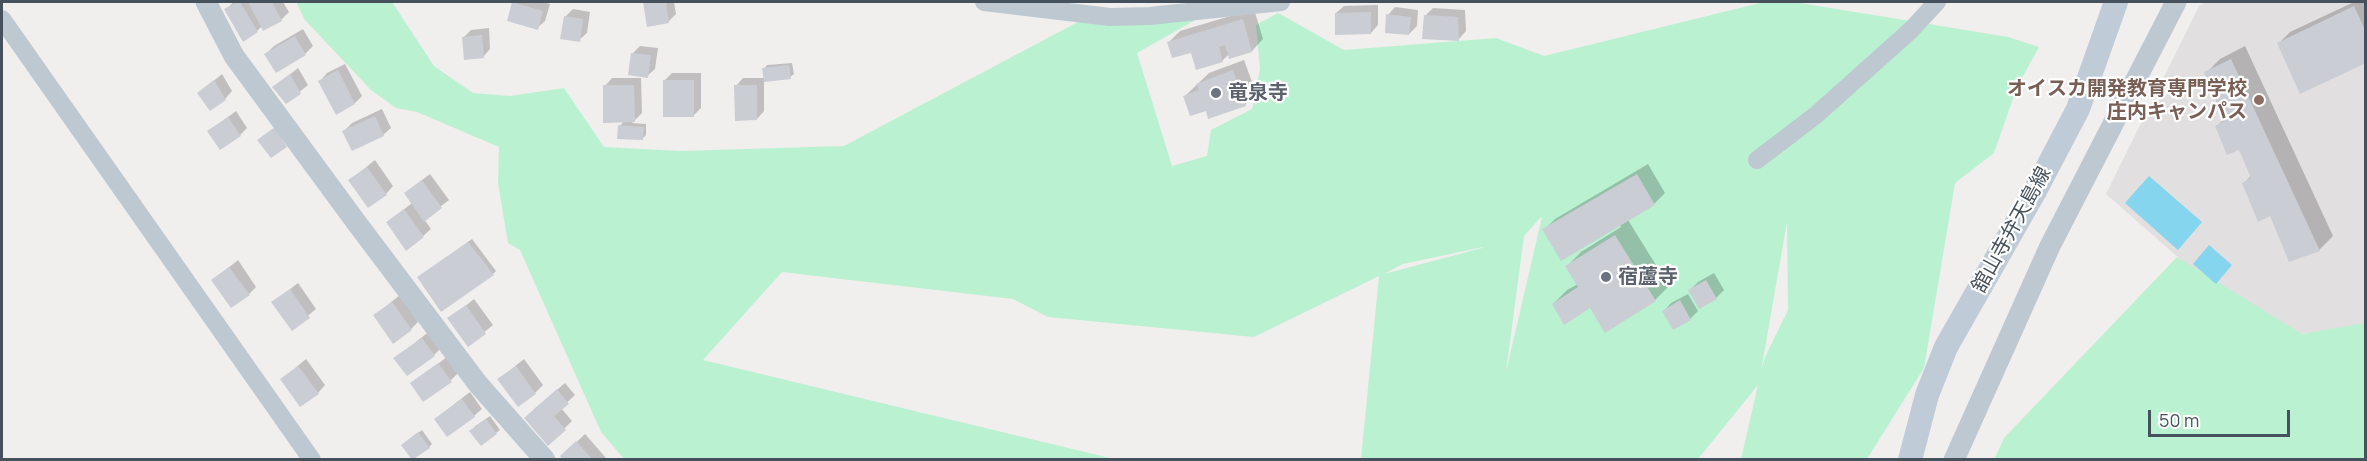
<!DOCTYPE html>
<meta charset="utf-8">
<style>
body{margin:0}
#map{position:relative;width:2367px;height:461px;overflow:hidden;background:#f1eeee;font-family:Manrope,sans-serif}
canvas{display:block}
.frame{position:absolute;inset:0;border:3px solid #45515c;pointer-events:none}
.scale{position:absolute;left:2148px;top:410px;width:142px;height:27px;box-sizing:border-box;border:3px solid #45515c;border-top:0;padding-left:8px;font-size:18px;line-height:21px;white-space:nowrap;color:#45515c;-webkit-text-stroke:4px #fff;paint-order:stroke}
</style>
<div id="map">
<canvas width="2367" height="461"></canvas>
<div class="frame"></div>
<div class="scale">50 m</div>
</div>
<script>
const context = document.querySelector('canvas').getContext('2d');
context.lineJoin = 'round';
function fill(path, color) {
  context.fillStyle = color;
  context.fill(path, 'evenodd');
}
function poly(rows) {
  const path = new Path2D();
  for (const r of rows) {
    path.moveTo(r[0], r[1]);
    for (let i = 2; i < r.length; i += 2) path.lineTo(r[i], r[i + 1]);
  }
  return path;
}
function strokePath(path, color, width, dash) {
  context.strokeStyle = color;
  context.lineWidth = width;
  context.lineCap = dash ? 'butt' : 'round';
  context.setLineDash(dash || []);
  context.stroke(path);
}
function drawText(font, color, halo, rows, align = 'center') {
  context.font = font + ' Manrope,"Noto Sans JP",sans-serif';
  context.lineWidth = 4.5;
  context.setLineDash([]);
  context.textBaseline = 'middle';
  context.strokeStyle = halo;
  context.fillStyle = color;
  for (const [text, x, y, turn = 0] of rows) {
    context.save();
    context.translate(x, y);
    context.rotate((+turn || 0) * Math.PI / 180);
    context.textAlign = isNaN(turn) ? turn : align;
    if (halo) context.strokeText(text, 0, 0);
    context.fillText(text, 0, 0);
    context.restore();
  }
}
fill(poly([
 [2206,2,2365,2,2365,328,2287,335,2230,303,2106,194,2199,6]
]), '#e2dfe0');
fill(poly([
 [296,2,392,2,434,66,473,93,510,96,564,88,604,147,681,151,844,146,1091,15,1213,10,1137,53,1172,166,1207,156,1211,130,1252,109,1260,69,1256,25,1278,13,1344,50,1496,38,1544,56,1764,2,1794,2,2008,37,2039,47,2017,87,1994,153,1955,183,1924,368,1867,459,1741,459,1758,385,1698,459,1361,459,1379,276,1254,337,1048,317,1013,299,782,272,703,360,1114,459,625,460,601,432,520,250,508,243,498,183,499,147,417,112,396,108,371,90,305,20],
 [1541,217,1542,217,1506,372,1524,236],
 [1787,222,1788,310,1765,357,1761,371],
 [1483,247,1482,248,1384,274,1403,264],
 [2177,257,2302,334,2365,323,2365,459,1994,460,2004,438]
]), '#baf1d1');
fill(poly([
 [2149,176,2202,222,2178,250,2125,203],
 [2209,245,2232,265,2216,284,2193,264]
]), '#85d5ef');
fill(poly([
 [234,2,283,2,289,12,281,20,262,26,257,31,226,9],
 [515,2,543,2,550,4,545,21,537,28,514,3],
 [645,2,674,2,676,14,668,22,648,25],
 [2354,2,2366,2,2366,62,2279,43,2290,32],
 [1378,5,1378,25,1371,33,1336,13,1344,6],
 [1395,7,1418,10,1417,26,1409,34,1388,15],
 [1433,8,1465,10,1466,31,1459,39,1425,16],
 [573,9,590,12,587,33,579,40,565,17],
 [1254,9,1263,39,1252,51,1229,54,1222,61,1169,42,1180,31],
 [489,28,490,49,483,57,463,38,471,30],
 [303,29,313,46,305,54,276,71,266,54,274,46],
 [640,46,658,48,655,69,647,76,633,53],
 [2245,46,2333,236,2319,250,2271,214,2244,183,2252,175,2240,148,2217,126,2225,118,2206,73,2220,59],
 [1244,60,1256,93,1245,105,1206,109,1185,96,1209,73],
 [792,63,794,74,790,77,764,80,764,111,757,119,736,86,743,78,765,78,764,69,767,65],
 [345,64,362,96,355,103,320,81,327,73],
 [298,68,308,85,287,102,274,87],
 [672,73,701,73,701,108,693,116,664,81],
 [222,74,232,91,225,99,199,93],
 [612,78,641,78,642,113,632,123,646,124,646,135,642,139,620,126,624,121,605,86],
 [382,109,391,128,383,135,344,131,352,123],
 [236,111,247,128,240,135,209,131],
 [375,160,393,186,386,194,350,180],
 [1648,164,1665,193,1654,204,1628,220,1669,286,1655,300,1606,331,1591,306,1553,304,1567,290,1578,284,1567,266,1581,252,1621,227,1620,225,1544,230,1555,219],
 [430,174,449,200,424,219,431,229,423,236,388,222,412,203,405,193],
 [472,239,496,271,493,274,423,274],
 [238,260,256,287,249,294,213,280],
 [1714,273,1724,290,1716,298,1690,290,1698,282],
 [298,283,316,309,292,329,273,302],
 [1688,294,1698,311,1690,319,1664,311,1671,303],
 [400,295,418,322,411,329,375,315],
 [474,299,493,325,468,345,449,319],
 [430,331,441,348,434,355,395,358],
 [447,357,458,373,451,380,412,383],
 [306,359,325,385,318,393,282,379],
 [524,359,543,385,535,393,499,379],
 [565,383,575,395,561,408,572,421,548,444,533,410],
 [470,392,482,409,474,416,435,419],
 [490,416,500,430,496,433,474,427],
 [422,430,432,444,429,447,407,441],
 [585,434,606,458,605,460,565,460,562,456]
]), '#0003');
fill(poly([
 [238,2,240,2,258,32,243,42,224,9],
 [248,2,272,2,282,21,263,31],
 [512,2,543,11,538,30,507,21],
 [643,2,666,2,669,23,647,27],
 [2354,6,2366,32,2366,63,2300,94,2277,43],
 [1371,12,1371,34,1335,35,1335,13],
 [1386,14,1411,17,1409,35,1385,33],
 [1424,15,1458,17,1459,41,1422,39],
 [564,16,583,19,580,42,560,39],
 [1243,19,1252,52,1229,59,1225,45,1219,47,1223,62,1196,70,1191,53,1172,58,1167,42],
 [482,35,484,58,464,60,462,37],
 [295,36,306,55,276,73,264,54],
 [631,53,651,55,648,78,628,75],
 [2231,59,2320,251,2289,262,2270,216,2258,222,2242,183,2251,178,2239,150,2227,155,2215,126,2224,121,2204,72],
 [789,65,791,79,764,82,762,68],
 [338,70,355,104,336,115,318,81],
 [1233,70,1246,106,1208,119,1206,111,1190,116,1183,96,1199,90,1196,84],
 [290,74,301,94,286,104,272,87],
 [214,80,226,100,210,111,197,93],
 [663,80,694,80,694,117,663,117],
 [603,85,634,85,635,122,603,123],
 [734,85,757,85,757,120,735,121],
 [375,116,384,136,352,151,342,131],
 [228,117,241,136,220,150,207,131],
 [618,125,644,127,643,140,617,139],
 [275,127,287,147,271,158,257,140],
 [367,167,387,195,368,208,348,180],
 [1637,174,1655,205,1561,261,1542,229],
 [422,180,442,208,424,222,404,193],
 [404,209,424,237,406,251,386,222],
 [1615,235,1656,301,1605,333,1590,308,1564,325,1552,304,1578,287,1565,266],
 [468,242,494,275,441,312,417,277],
 [229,267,250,295,231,308,211,280],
 [1706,280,1717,299,1699,309,1688,290],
 [290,289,310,318,292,331,271,302],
 [1680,300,1691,320,1673,330,1662,311],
 [392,302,412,330,393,344,373,315],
 [466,305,486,334,468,347,447,318],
 [422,338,435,356,407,376,393,358],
 [438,363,452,382,423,402,410,383],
 [298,366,319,394,300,407,280,379],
 [516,366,536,394,518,407,497,379],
 [557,389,569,404,554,416,566,430,548,446,524,418],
 [462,399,475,417,447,437,434,419],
 [486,419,497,434,481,446,469,431],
 [418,432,430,448,412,460,401,445],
 [576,441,593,460,563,460,560,456]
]), '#cacdd3');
strokePath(poly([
 [984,2,1110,17,1150,16,1281,2],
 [2,19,312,460],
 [1757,160,1816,115,1911,30,1937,2]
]), '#bec8d1', 18);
strokePath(poly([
 [206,2,234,56,356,222,478,384,545,460],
 [1954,460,2050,246,2176,2]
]), '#bec8d1', 21);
strokePath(poly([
 [1910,460,1927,395,1946,347,2036,189,2078,109,2116,2]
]), '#c0cbd8', 24);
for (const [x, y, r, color] of [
 [1216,93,6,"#6b7280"],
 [2259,100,6,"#8d6e63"],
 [1606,277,6,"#6b7280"]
]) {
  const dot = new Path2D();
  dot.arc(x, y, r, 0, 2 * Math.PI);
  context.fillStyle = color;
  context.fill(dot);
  strokePath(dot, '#fff', 2);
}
drawText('bold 20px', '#785e54', '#fff', [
 ["オイスカ開発教育専門学校",2247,89],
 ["庄内キャンパス",2247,112]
], 'right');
drawText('bold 20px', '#5b616d', '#fff', [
 ["竜泉寺",1228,93],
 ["宿蘆寺",1618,277]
], 'left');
drawText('20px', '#45515c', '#fff', [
 ["舘山寺弁天島線",2012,230,-61]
]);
</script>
